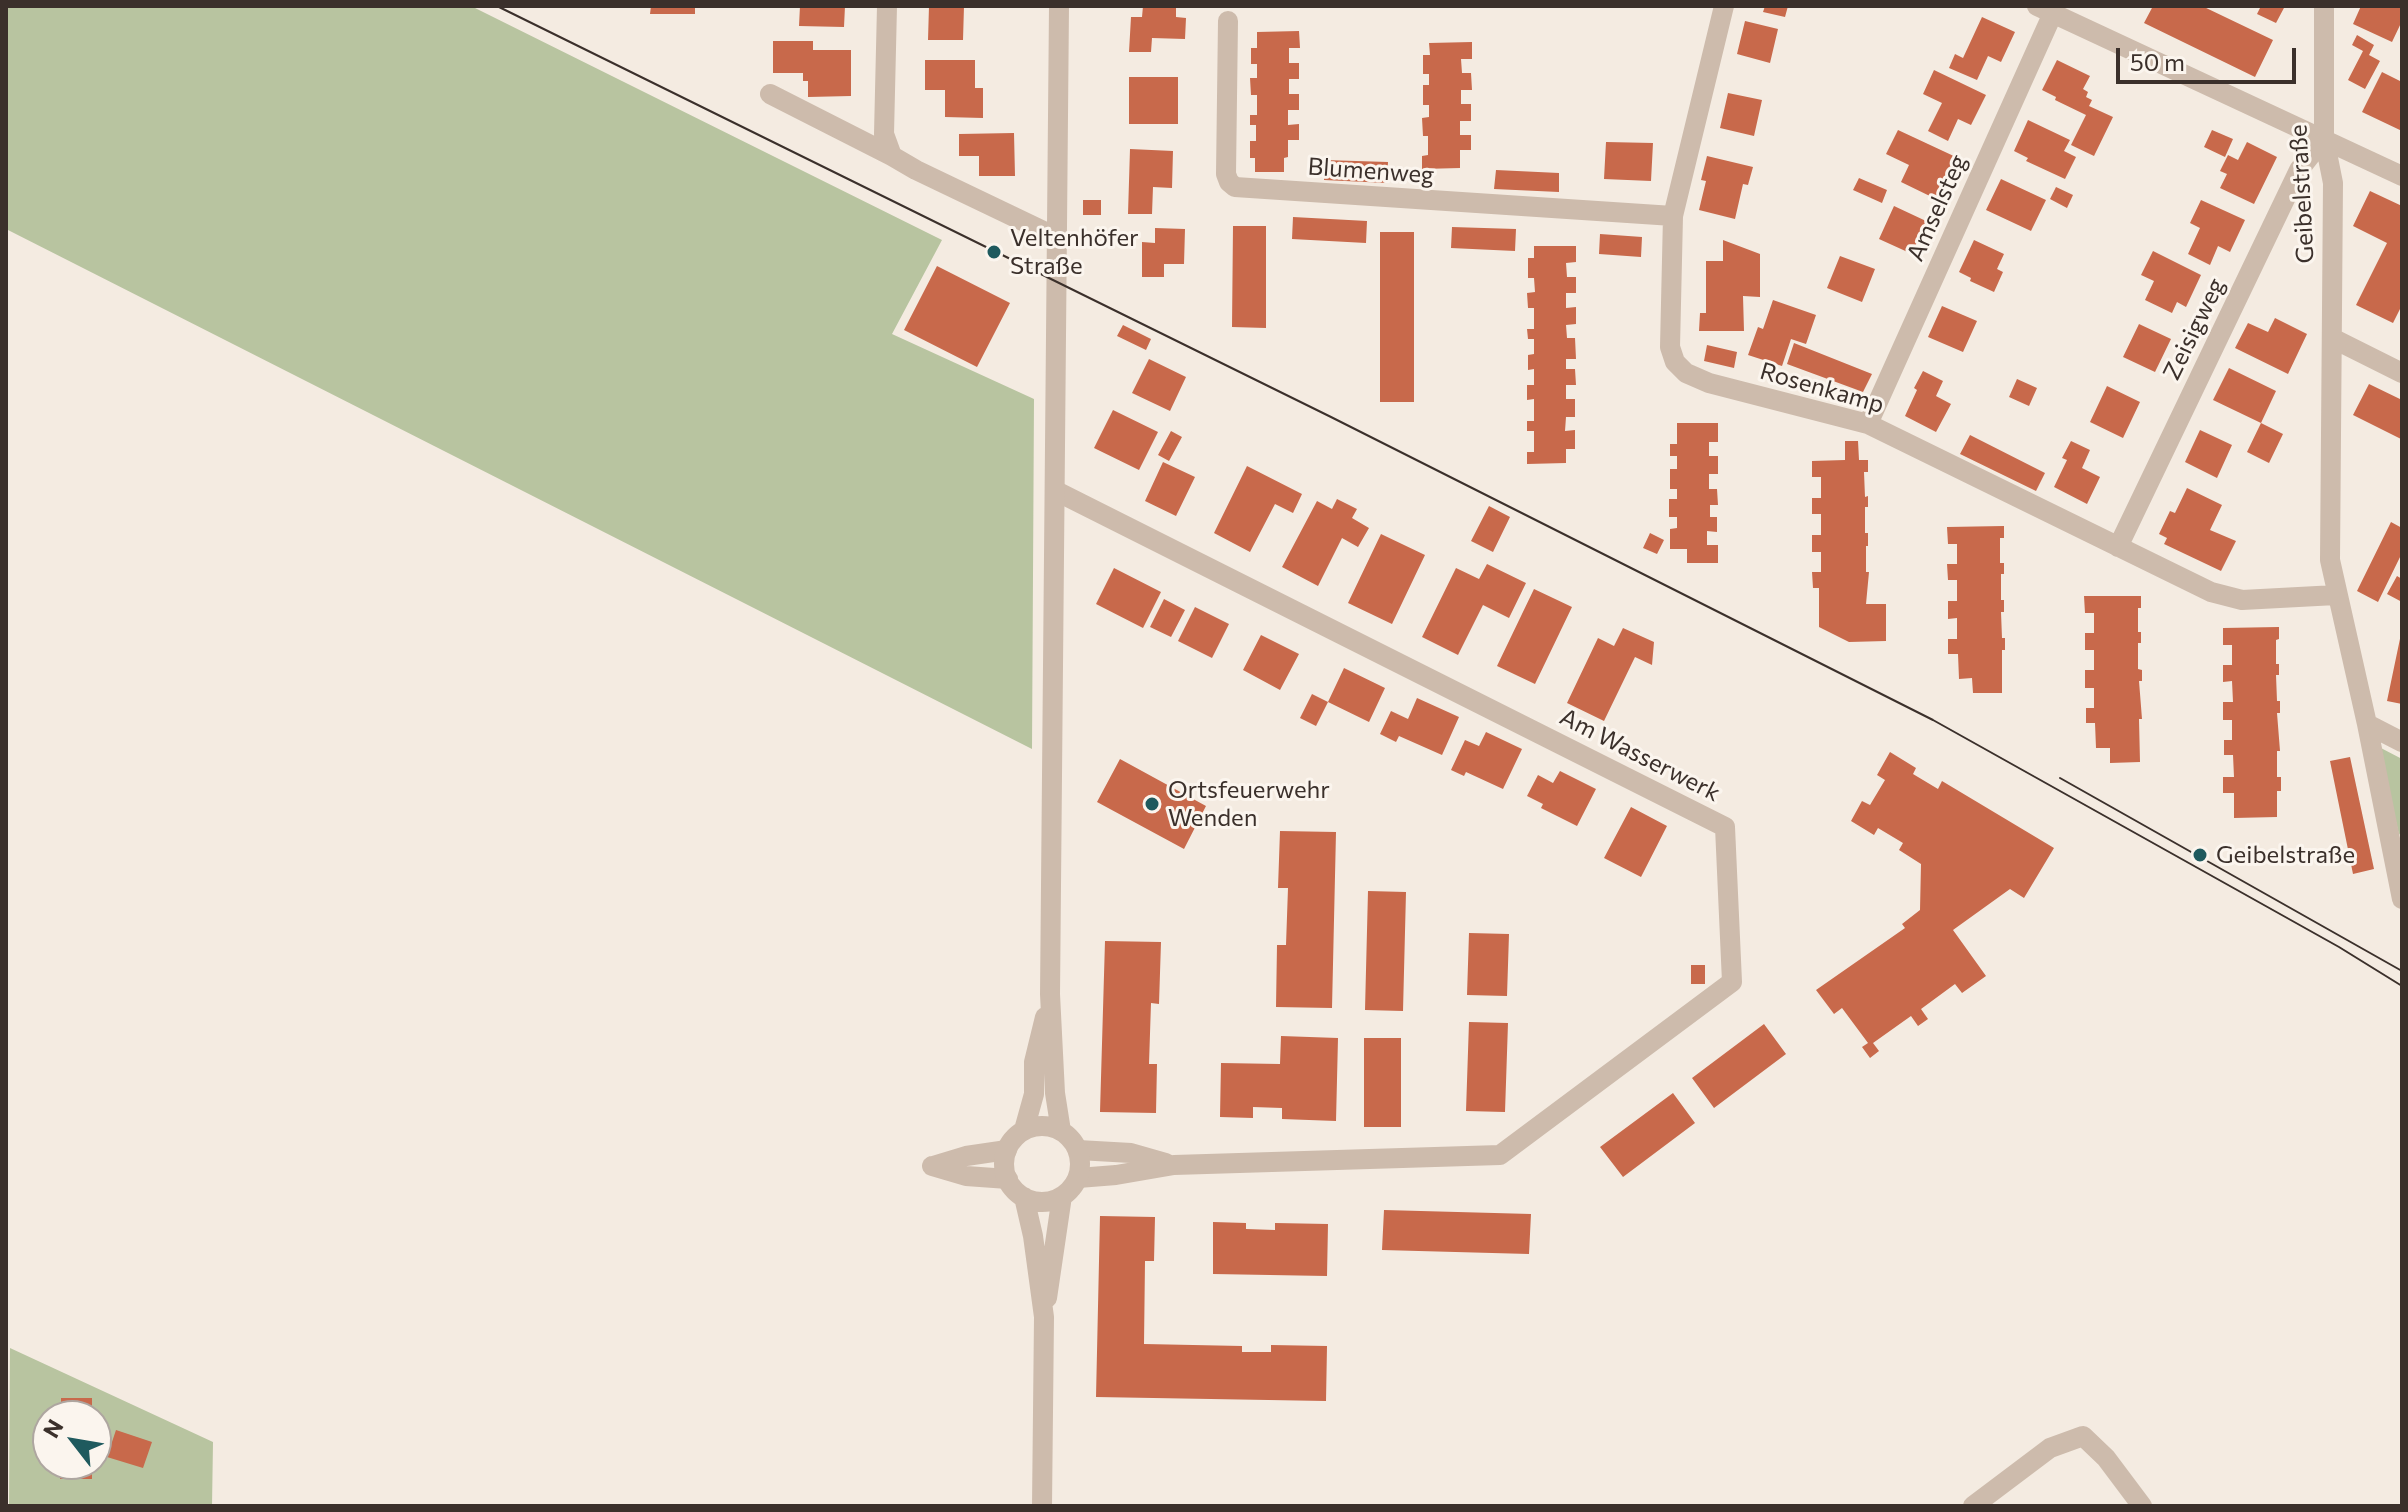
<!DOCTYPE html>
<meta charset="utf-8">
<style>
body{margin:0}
#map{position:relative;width:2408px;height:1512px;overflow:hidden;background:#f4ebe1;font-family:Commissioner,sans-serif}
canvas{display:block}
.frame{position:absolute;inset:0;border:8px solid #3b302b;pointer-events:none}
.north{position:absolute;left:32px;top:1400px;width:80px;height:80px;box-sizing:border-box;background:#fbf5ee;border:2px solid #aea6a0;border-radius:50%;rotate:301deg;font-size:22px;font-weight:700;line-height:32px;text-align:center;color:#3b302b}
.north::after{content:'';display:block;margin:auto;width:28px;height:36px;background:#1f5a5e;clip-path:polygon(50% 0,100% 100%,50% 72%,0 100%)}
.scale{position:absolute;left:2116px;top:48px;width:180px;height:36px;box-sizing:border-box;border:4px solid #3b302b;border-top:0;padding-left:10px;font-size:24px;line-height:28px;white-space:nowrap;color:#3b302b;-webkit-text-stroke:6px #fbf5ee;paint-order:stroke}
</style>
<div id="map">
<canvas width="2408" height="1512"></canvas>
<div class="frame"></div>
<div class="north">N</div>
<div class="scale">50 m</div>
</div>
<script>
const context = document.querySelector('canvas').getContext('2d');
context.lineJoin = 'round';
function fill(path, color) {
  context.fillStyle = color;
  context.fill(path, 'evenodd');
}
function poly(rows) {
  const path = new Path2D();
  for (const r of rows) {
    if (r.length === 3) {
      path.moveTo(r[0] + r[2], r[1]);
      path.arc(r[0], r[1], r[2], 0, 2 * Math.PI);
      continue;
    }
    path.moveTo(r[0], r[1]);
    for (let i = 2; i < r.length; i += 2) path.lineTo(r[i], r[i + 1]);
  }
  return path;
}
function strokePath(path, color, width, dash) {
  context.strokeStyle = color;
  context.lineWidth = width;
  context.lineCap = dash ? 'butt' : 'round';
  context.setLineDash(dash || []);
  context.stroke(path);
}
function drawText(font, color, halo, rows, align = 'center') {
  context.font = font + ' Commissioner,sans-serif';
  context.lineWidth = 6;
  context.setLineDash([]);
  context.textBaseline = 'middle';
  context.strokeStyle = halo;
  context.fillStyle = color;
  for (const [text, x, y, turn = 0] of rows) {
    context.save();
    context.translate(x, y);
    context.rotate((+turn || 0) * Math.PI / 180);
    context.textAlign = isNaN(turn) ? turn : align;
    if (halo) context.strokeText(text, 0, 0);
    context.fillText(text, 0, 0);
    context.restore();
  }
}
fill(poly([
 [6,6,471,6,942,240,892,334,1034,399,1032,749,6,229],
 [2379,747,2402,759,2402,830,2399,835],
 [10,1348,213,1442,212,1506,9,1506],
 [48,1416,96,1416,96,1464,48,1464]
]), '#b8c4a0');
fill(poly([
 [651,6,695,6,695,14,650,14],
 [800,6,845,6,844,27,799,26],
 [929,6,964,6,963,40,928,40],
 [1143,6,1176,6,1176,17,1186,18,1185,39,1152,38,1151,52,1129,52,1131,17,1142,17],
 [1765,6,1788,6,1785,17,1763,12],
 [2153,6,2202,6,2273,40,2255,77,2144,23],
 [2261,6,2285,6,2276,23,2257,14],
 [2361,6,2402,6,2402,21,2392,42,2353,24],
 [1982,17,2015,32,2001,62,1988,56,1977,80,1949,68,1955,54,1963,58],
 [1745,21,1778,29,1770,63,1737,54],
 [1299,31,1300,48,1289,48,1289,63,1299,63,1299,79,1289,79,1289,94,1299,94,1299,110,1288,110,1288,125,1299,124,1299,140,1288,140,1288,157,1284,158,1284,172,1255,172,1255,158,1250,158,1250,141,1256,141,1256,125,1250,125,1250,115,1257,115,1257,95,1251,95,1250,78,1257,78,1257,64,1251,64,1251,48,1257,48,1257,32],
 [2357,35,2374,45,2369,55,2380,61,2365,89,2348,80,2363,51,2352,45],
 [773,41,813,41,813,50,851,50,851,96,808,97,808,81,803,81,803,73,773,73],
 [1472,42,1472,59,1461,59,1462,73,1471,73,1472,90,1461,90,1461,104,1471,104,1471,121,1460,121,1460,135,1471,135,1471,150,1460,150,1460,168,1422,169,1422,156,1428,155,1428,136,1423,136,1422,118,1429,117,1429,105,1423,105,1423,85,1429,85,1429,74,1423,74,1423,55,1430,55,1429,43],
 [925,60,975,60,975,88,983,88,983,118,945,117,945,90,925,90],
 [2057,60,2090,76,2083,89,2088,92,2086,97,2092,100,2089,106,2113,117,2094,156,2071,145,2086,115,2055,100,2056,97,2042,90],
 [1934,70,1986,95,1971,125,1958,119,1948,141,1928,131,1942,103,1923,94],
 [2382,72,2402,82,2402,131,2362,112],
 [1129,77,1178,77,1178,124,1129,124],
 [1728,93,1762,100,1754,136,1720,128],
 [2028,120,2070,140,2064,151,2076,157,2065,179,2026,161,2028,158,2014,151],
 [1898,130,1958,158,1938,200,1901,182,1909,165,1886,154],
 [2212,130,2233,139,2225,157,2204,147],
 [1014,133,1015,176,979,176,979,156,959,156,959,134],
 [1606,142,1653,143,1651,181,1604,179],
 [2247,142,2277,157,2254,204,2220,188,2227,174,2220,171,2228,155,2238,160],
 [1130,149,1173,151,1172,188,1153,187,1152,214,1128,214],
 [1707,156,1753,167,1748,185,1743,184,1735,219,1699,210,1706,181,1701,180],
 [1324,160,1388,162,1387,183,1324,180],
 [1496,170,1559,173,1559,192,1494,189],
 [1859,178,1887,190,1882,203,1853,190],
 [2001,179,2046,200,2031,231,1986,210],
 [2056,187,2073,195,2067,208,2050,199],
 [2370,191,2402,206,2402,305,2393,323,2356,305,2387,243,2353,226],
 [1083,200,1101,200,1101,215,1083,215],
 [2201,200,2245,220,2230,252,2218,246,2210,265,2188,254,2200,228,2190,223],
 [1894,206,1926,221,1912,254,1879,239],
 [1293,217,1367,221,1366,243,1292,239],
 [1233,226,1266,226,1266,328,1232,327],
 [1452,227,1516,229,1515,251,1451,248],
 [1155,228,1185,229,1184,264,1164,264,1164,277,1142,277,1142,242,1155,243],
 [1380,232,1414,232,1414,402,1380,402],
 [1600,234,1642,237,1641,257,1599,254],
 [1723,240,1760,254,1760,297,1743,296,1744,331,1699,331,1700,313,1706,313,1706,261,1723,261],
 [1974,240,2004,254,1997,269,2003,272,1994,292,1970,281,1971,278,1959,272],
 [1534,246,1576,246,1576,262,1566,263,1567,277,1576,277,1576,293,1566,293,1566,308,1576,307,1576,324,1566,325,1567,338,1575,338,1576,359,1566,359,1566,369,1575,369,1576,385,1566,385,1566,399,1575,399,1575,417,1566,417,1565,431,1575,430,1575,449,1566,449,1566,463,1527,464,1527,452,1534,452,1534,431,1527,431,1527,421,1534,421,1534,399,1527,400,1527,385,1534,385,1534,369,1528,370,1528,355,1534,354,1534,339,1528,339,1527,329,1534,329,1534,308,1528,308,1527,293,1535,292,1534,278,1528,278,1528,258,1534,258],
 [2153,251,2201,275,2186,307,2177,302,2172,313,2145,300,2154,281,2141,275],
 [1840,256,1875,269,1862,302,1827,288],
 [937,266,1010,303,977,367,904,330],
 [1773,300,1816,315,1806,344,1791,339,1782,366,1748,355,1758,327,1763,329],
 [1942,306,1977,321,1963,352,1928,337],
 [2275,318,2307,334,2288,374,2235,348,2248,323,2268,332],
 [2139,324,2171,339,2155,372,2123,357],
 [1123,325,1151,339,1146,350,1117,336],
 [1794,343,1872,374,1863,392,1787,364],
 [1707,345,1737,352,1734,368,1704,361],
 [1149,359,1186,377,1170,411,1132,393],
 [2229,368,2276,391,2261,423,2213,400],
 [1923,371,1943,381,1936,396,1951,404,1936,432,1905,416,1917,390,1914,388],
 [2017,379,2037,388,2029,406,2009,397],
 [2369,384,2402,400,2401,439,2353,415],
 [2107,386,2140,402,2123,438,2090,422],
 [1113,410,1158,432,1139,470,1094,448],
 [1677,423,1718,423,1718,442,1709,442,1709,456,1718,456,1718,474,1709,474,1709,489,1717,489,1718,505,1710,505,1710,517,1717,517,1717,532,1707,531,1707,545,1718,545,1718,563,1687,563,1687,549,1670,549,1670,529,1677,528,1677,517,1669,517,1669,499,1677,499,1677,489,1670,489,1670,469,1677,469,1677,456,1670,456,1670,444,1677,444],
 [2261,423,2283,434,2269,463,2247,452],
 [2200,430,2232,445,2217,478,2185,462],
 [1171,431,1182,437,1169,461,1158,455],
 [1970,435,2045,473,2036,491,1960,454],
 [1845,441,1858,441,1859,460,1868,460,1868,472,1864,472,1865,497,1868,496,1868,507,1865,507,1865,533,1868,533,1868,546,1866,546,1866,572,1869,572,1866,604,1886,604,1886,641,1849,642,1819,627,1819,588,1813,588,1812,572,1821,572,1821,552,1812,552,1812,535,1821,535,1821,514,1812,514,1812,498,1821,498,1821,477,1812,477,1812,461,1845,460],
 [2071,441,2090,450,2082,468,2100,477,2087,504,2054,487,2067,460,2062,458],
 [1163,462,1195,477,1176,516,1145,501],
 [1247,466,1302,494,1293,513,1275,504,1250,552,1214,533],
 [2187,488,2222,505,2210,530,2236,541,2221,571,2164,544,2167,538,2159,534,2170,511,2175,513],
 [1337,499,1357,509,1352,518,1369,528,1358,547,1342,538,1318,586,1282,567,1317,501,1332,509],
 [1489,506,1510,517,1493,552,1471,541],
 [2391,522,2402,528,2402,553,2378,602,2357,591],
 [2004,526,2004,538,2000,538,2000,563,2004,563,2004,574,2001,574,2001,600,2004,600,2004,612,2001,612,2002,638,2005,638,2005,650,2002,650,2002,693,1973,693,1972,678,1959,679,1958,654,1948,654,1948,639,1957,639,1957,618,1948,619,1948,601,1957,601,1957,580,1948,580,1947,564,1957,564,1957,544,1948,544,1947,527],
 [1650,533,1664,540,1657,554,1643,548],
 [1381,534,1425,555,1392,624,1348,603],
 [1487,564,1526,583,1509,618,1483,605,1458,655,1422,637,1456,568,1479,579],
 [1114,568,1161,592,1143,628,1096,604],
 [2397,576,2402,579,2402,602,2387,594],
 [1534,589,1572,607,1535,684,1497,666],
 [2084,596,2141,596,2141,608,2138,608,2138,632,2141,632,2141,643,2138,643,2138,669,2142,670,2142,681,2139,681,2142,719,2139,719,2140,762,2110,763,2110,748,2096,748,2095,723,2086,723,2086,708,2094,708,2094,688,2085,688,2085,670,2094,670,2094,650,2085,650,2085,633,2094,633,2094,613,2085,613],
 [1164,599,1185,610,1171,637,1150,627],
 [1195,607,1229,624,1212,658,1178,641],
 [2279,627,2279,639,2276,640,2276,664,2279,664,2279,675,2276,675,2277,701,2280,701,2280,713,2277,713,2280,751,2277,751,2277,777,2281,777,2281,791,2277,791,2277,817,2234,818,2234,793,2223,793,2223,777,2234,777,2233,755,2224,755,2224,740,2232,740,2232,720,2223,720,2223,702,2233,702,2232,681,2223,682,2223,665,2232,665,2232,645,2223,645,2223,628],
 [1623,628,1654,642,1652,665,1635,657,1604,721,1567,703,1598,638,1614,646],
 [2401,634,2402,634,2402,704,2387,701],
 [1261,635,1299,654,1280,690,1243,670],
 [1344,668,1385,688,1369,722,1328,702],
 [1312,694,1328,702,1316,726,1300,718],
 [1417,698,1459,717,1442,755,1399,736,1396,742,1380,734,1391,711,1408,719],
 [1486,732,1522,749,1503,789,1466,772,1464,776,1451,770,1465,740,1479,746],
 [1890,752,1916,768,1913,774,1938,789,1942,781,2054,848,2024,898,2010,889,1953,930,1986,976,1962,993,1955,984,1921,1009,1928,1019,1918,1026,1911,1016,1873,1043,1879,1051,1870,1058,1862,1047,1868,1043,1842,1008,1834,1014,1816,990,1905,928,1902,924,1920,910,1921,864,1899,850,1903,843,1878,828,1874,835,1851,821,1862,801,1870,805,1885,780,1877,775],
 [2350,757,2374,869,2353,874,2330,761],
 [1120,759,1206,806,1184,849,1097,802],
 [1560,771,1596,789,1577,826,1541,808,1543,804,1527,796,1538,775,1553,783],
 [1631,807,1667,826,1641,877,1604,858],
 [1280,831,1336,832,1332,1008,1276,1007,1277,945,1286,945,1288,888,1278,888],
 [1368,891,1406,892,1403,1011,1365,1010],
 [1469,933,1509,934,1507,996,1467,995],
 [1105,941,1161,942,1159,1004,1151,1003,1149,1064,1157,1064,1156,1113,1100,1112],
 [1691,965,1705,965,1705,984,1691,984],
 [1469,1022,1508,1023,1505,1112,1466,1111],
 [1764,1024,1786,1054,1714,1108,1692,1078],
 [1281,1036,1338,1038,1336,1121,1282,1119,1282,1108,1253,1107,1253,1118,1220,1117,1221,1063,1280,1064],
 [1364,1038,1401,1038,1401,1127,1364,1127],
 [1673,1093,1695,1123,1623,1177,1600,1147],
 [1384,1210,1531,1214,1529,1254,1382,1250],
 [1100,1216,1155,1217,1154,1261,1145,1261,1144,1344,1242,1346,1242,1352,1271,1352,1271,1345,1327,1346,1326,1401,1096,1397],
 [1213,1222,1246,1223,1246,1229,1275,1230,1275,1223,1328,1224,1327,1276,1213,1274],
 [61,1398,92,1398,92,1416,61,1416],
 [116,1430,152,1442,143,1468,107,1457],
 [60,1464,92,1464,92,1479,60,1479]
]), '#c8694b');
strokePath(poly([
 [887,6,884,134,892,156,916,170,1058,238],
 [1724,6,1673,216,1670,347,1675,362,1686,373,1709,383,1868,424,2211,592,2242,600,2336,595],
 [2037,6,2402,176],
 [2324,6,2324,138,2333,183,2330,560,2367,724,2402,899],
 [1228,21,1226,174,1229,182,1235,187,1673,216],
 [770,94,892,156],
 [2332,338,2402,373],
 [1868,424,2053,13],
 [1056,491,1725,827,1732,982,1500,1155,1174,1165,1116,1175,1078,1178],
 [2118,547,2299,170,2324,138],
 [2367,724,2402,742],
 [1078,1150,1131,1153,1166,1163],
 [932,1166,966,1176,1008,1179],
 [933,1166,966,1156,1007,1150],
 [1973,1506,2050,1448,2083,1436,2106,1458,2142,1506]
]), '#cdbbac', 20);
strokePath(poly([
 [1059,6,1050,994,1055,1093,1061,1131],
 [1042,1164,38],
 [1024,1130,1034,1094,1034,1062,1045,1017],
 [1024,1197,1033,1236,1044,1317,1042,1506],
 [1047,1298,1062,1196]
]), '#cdbbac', 20);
strokePath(poly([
 [497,6,1331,417,1933,720,2339,947,2402,986],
 [2060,778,2402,971]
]), '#3b302b', 2);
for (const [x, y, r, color] of [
 [994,252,8,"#1f5a5e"],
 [1152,804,8,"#1f5a5e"],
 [2200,855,8,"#1f5a5e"]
]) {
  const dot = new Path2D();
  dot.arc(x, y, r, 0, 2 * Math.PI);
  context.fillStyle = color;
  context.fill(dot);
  strokePath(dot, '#fbf5ee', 3);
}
drawText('24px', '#3b302b', '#fbf5ee', [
 ["Blumenweg",1371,171,4],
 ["Geibelstraße",2302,194,-93],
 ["Amselsteg",1937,208,-66],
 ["Zeisigweg",2194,329,-64],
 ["Rosenkamp",1822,388,16],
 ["Am Wasserwerk",1640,755,27]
]);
drawText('24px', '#3b302b', '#fbf5ee', [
 ["Veltenhöfer",1010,238],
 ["Straße",1010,266],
 ["Ortsfeuerwehr",1168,790],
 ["Wenden",1168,818],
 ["Geibelstraße",2216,855]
], 'left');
</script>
